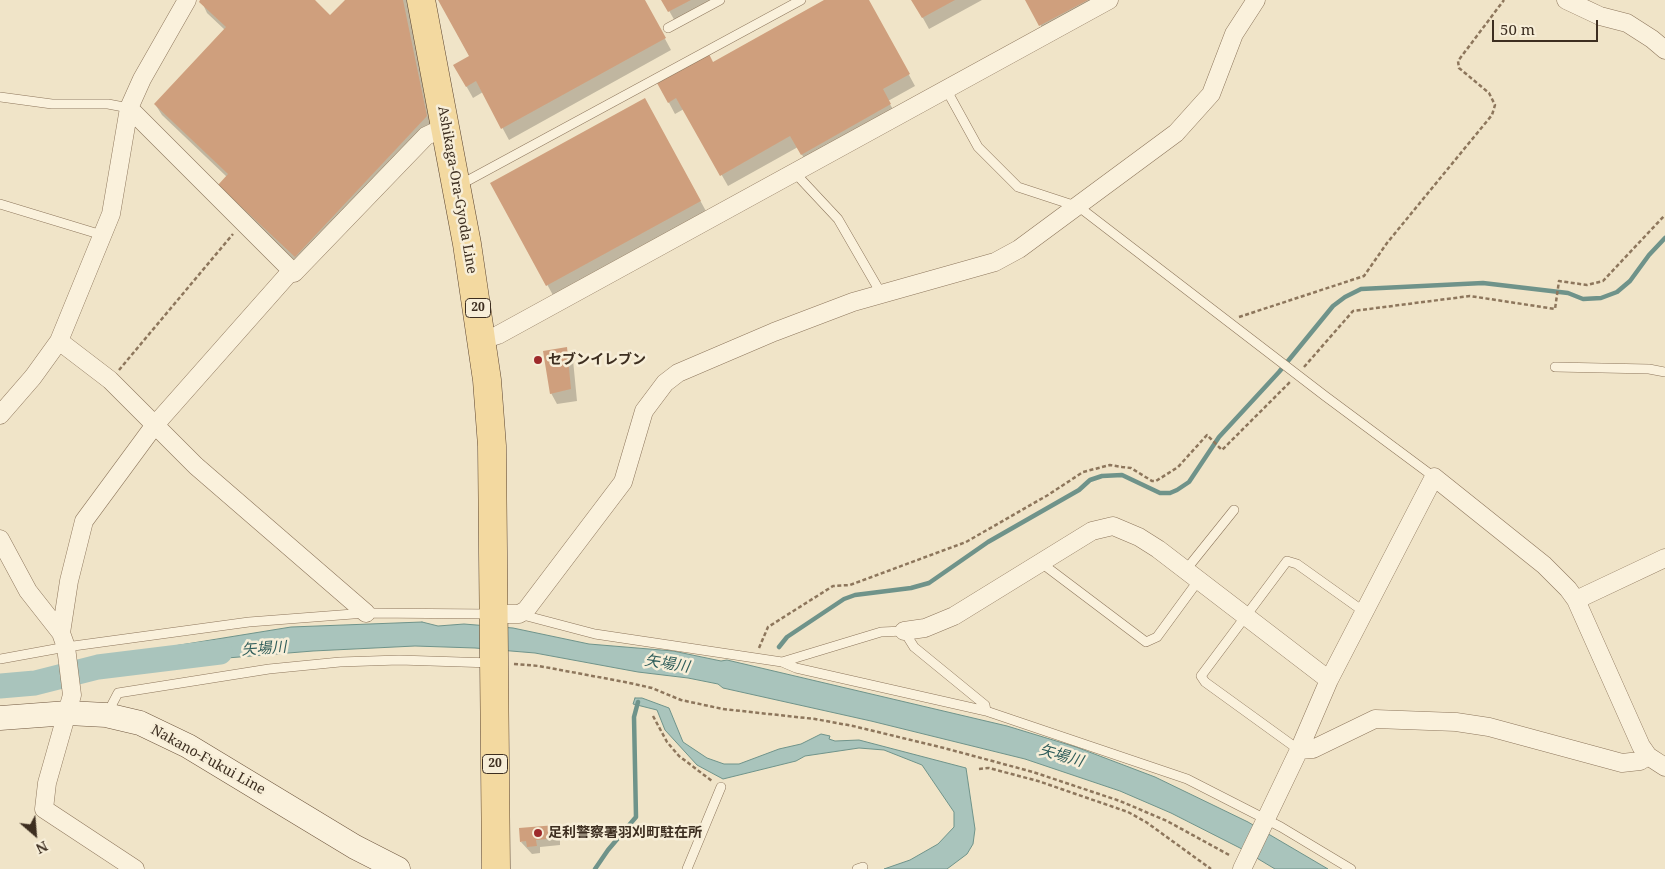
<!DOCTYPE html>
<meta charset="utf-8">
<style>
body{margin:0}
#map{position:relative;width:1665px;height:869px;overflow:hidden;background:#f0e4c8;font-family:"Noto Serif",serif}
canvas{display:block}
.north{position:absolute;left:10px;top:809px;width:50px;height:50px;-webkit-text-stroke:4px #f7eed8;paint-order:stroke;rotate:153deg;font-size:14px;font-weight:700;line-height:20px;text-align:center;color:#3d2e20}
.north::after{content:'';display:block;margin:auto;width:18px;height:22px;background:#3d2e20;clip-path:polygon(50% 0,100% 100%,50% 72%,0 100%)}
.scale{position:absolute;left:1492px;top:20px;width:106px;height:22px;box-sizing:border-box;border:2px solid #3d2e20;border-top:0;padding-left:6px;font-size:15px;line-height:18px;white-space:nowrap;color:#3d2e20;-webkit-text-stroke:4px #f7eed8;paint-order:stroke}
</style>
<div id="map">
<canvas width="1665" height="869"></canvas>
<div class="north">N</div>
<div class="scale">50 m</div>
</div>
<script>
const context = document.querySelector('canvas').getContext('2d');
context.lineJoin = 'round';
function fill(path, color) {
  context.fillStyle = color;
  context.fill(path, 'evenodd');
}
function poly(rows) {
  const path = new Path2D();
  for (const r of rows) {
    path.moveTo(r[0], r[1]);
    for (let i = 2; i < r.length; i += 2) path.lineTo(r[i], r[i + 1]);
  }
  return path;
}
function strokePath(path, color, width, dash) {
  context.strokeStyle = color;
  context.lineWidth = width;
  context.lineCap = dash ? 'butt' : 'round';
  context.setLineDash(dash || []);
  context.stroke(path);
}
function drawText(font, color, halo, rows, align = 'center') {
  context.font = font + ' "Noto Serif","Noto Sans JP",serif';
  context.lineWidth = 5;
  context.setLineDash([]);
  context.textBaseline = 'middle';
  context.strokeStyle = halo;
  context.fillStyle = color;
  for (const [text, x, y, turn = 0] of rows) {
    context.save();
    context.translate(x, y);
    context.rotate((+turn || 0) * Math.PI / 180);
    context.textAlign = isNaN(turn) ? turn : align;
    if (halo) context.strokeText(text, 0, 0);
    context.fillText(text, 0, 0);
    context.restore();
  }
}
const water = poly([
 [422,622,438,626,464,624,513,628,589,644,673,651,721,661,727,660,1007,726,1076,747,1155,777,1248,822,1328,869,1275,869,1240,848,1171,813,1120,791,1025,759,871,721,723,688,718,684,688,678,638,672,535,653,475,648,415,646,313,651,190,661,174,646,291,627,422,622],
 [635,698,642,698,669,708,683,742,707,758,724,764,739,764,779,749,801,744,821,734,830,736,829,739,835,741,859,740,966,768,975,829,973,844,967,854,947,869,884,869,910,860,938,844,954,827,954,812,922,765,884,750,859,748,805,756,796,761,723,779,697,765,665,730,657,710,633,704,635,698]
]);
fill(water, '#a9c4bc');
strokePath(water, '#6f938a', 1);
fill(poly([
 [201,0,313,0,330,17,347,0,407,0,433,128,302,267,226,196,220,185,227,177,162,115,155,104,225,30,207,13],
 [439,0,644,0,671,50,509,140,483,92,473,98,455,66,470,57],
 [663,0,718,0,676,23],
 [827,0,868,0,915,86,888,101,897,116,808,166,798,147,728,186,684,109,675,114,659,84,713,63],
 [913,0,982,0,929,29],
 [1027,0,1115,0,1047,37],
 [651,111,707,213,554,297,492,184],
 [566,349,573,360,577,401,557,404,551,393],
 [556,827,560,834,560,845,540,847,540,853,532,854,521,842]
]), '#0003');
strokePath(poly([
 [779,647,787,637,844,599,855,595,911,588,929,583,988,542,1079,490,1090,480,1102,476,1122,475,1160,493,1170,493,1177,490,1189,482,1219,437,1279,372,1333,306,1345,297,1361,289,1483,283,1568,293,1583,299,1601,298,1617,292,1630,281,1649,255,1665,238],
 [595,869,608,850,636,817,634,717,638,702]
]), '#6f938a', 4.5);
strokePath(poly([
 [0,686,35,683,98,667,220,652]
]), '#a9c4bc', 25);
fill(poly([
 [200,0,315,0,330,15,345,0,403,0,427,116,295,257,218,185,228,174,154,104,226,27,199,2],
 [438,0,645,0,666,38,501,129,476,81,466,87,453,65,469,56],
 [661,0,691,0,668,12],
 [824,0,869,0,910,74,883,89,891,104,801,155,790,136,720,176,676,98,668,103,657,83,709,54,713,62],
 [911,0,955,0,922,18],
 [1025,0,1088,0,1039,26],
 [645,98,701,201,546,286,490,183],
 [567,347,571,389,550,394,543,351],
 [556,825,557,838,536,840,537,846,527,847,526,841,520,842,519,828]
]), '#cf9f7d');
const service = poly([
 [668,28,720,0],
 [946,89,978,147,1018,187,1079,207,1325,396,1434,477],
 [0,97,52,104,108,104,129,108],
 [795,173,838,219,882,295],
 [458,182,467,181,801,0],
 [0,204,102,235],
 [1555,367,1649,369,1665,372],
 [1040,562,1146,642,1157,637,1198,581],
 [1185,571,1234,510],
 [519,614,595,634,782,662,796,668,986,711,1187,779,1281,827,1351,869],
 [0,659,66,647,249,622,366,613,491,614],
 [782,662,881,632,904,631,914,647,985,705,986,711],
 [107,714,118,693,269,669,340,662,399,660,492,663],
 [1299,750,1205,682,1201,676,1287,561,1297,564,1363,611],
 [687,869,721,787],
 [857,869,863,867]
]);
const minor = poly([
 [1566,0,1600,16,1627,23,1652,39,1665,50],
 [129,108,294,273,426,136,445,127],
 [482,340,498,335,1109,0],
 [59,341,110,380,196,466,366,613],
 [0,415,33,377,59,341,111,214,129,108,142,79,187,0],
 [0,539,28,591,61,633,66,647,72,695,47,783,44,809,135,869],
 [1576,600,1665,558],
 [494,614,519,614,526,610,623,482,644,411,665,383,678,373,774,332,853,302,995,262,1019,249,1176,133,1211,94,1234,34,1256,0],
 [904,631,925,628,954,616,1092,531,1113,526,1139,537,1158,549,1329,680],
 [61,633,69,581,84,521,154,426,292,270],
 [1299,750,1313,749,1375,719,1456,722,1489,727,1622,763,1640,761,1648,756],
 [1242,869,1299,750,1329,680,1434,477,1544,565,1568,589,1576,600,1641,746,1648,756,1665,767]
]);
const secondary = poly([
 [0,718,68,713,106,715,140,723,188,746,355,847,398,869]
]);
const primary = poly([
 [421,0,467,244,487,380,492,446,496,869]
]);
strokePath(service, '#8d765c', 10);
strokePath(minor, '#8d765c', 19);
strokePath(secondary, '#6f573f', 25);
strokePath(primary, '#5b4430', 29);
strokePath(poly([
 [1239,317,1364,276,1387,243,1492,115,1495,105,1489,93,1459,68,1458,61,1504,0],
 [1304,367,1353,311,1470,296,1555,309,1559,281,1587,285,1603,281,1665,215],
 [119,370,233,234],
 [759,648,768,627,833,586,850,585,966,542,1048,495,1083,472,1110,465,1122,467,1131,468,1152,481,1156,481,1178,467,1207,435,1222,450,1290,382],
 [514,664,539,666,625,682,652,688,681,700,723,709,815,719,853,726,944,748,1033,772,1120,801,1167,821,1231,856],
 [653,716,667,742,679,756,712,781],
 [979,769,989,768,1038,781,1128,812,1146,822,1211,869]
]), '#8d765c', 2.5, [4, 2.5]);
strokePath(service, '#faf1dc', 9);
strokePath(minor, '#faf1dc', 18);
strokePath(secondary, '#faf1dc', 24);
strokePath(primary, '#f3d9a0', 28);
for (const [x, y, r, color] of [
 [538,360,5,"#9e2a2b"],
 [538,833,5,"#9e2a2b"]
]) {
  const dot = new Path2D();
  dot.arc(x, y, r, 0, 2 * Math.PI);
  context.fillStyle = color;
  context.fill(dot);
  strokePath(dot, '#f7eed8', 2);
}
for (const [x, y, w] of [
 [478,308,25],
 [495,764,25]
]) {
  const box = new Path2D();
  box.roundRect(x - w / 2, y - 9.5, w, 19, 4);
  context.fillStyle = '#f7eed8';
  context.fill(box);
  strokePath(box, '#3d2e20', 1);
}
drawText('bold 12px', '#3d2e20', null, [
 ["20",478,308],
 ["20",495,764]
]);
drawText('14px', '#3d2e20', '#f7eed8', [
 ["Ashikaga-Ora-Gyoda Line",457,190,80],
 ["Nakano-Fukui Line",208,760,29]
]);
drawText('bold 14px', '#3d2e20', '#f7eed8', [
 ["セブンイレブン",548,360],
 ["足利警察署羽刈町駐在所",548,833]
], 'left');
drawText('italic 15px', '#2f5d5a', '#f7eed8', [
 ["矢場川",264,649,-4],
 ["矢場川",667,664,9],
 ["矢場川",1061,756,16]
]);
</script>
